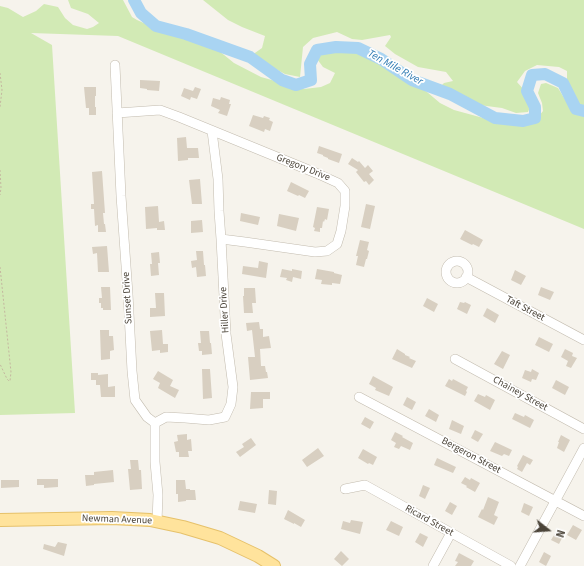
<!DOCTYPE html>
<style>
body{margin:0}
#map{position:relative;width:584px;height:566px;overflow:hidden;background:#f6f3ec;font-family:"Source Sans 3",sans-serif}
canvas{display:block}
.north{position:absolute;left:528px;top:510px;width:40px;height:40px;-webkit-text-stroke:3px #fff;paint-order:stroke;rotate:107deg;font-size:11px;font-weight:700;line-height:16px;text-align:center;color:#4b4439}
.north::after{content:'';display:block;margin:auto;width:14px;height:18px;background:#4b4439;clip-path:polygon(50% 0,100% 100%,50% 72%,0 100%)}
</style>
<div id="map">
<canvas width="584" height="566"></canvas>
<div class="north">N</div>
</div>
<script>
const context = document.querySelector('canvas').getContext('2d');
context.lineJoin = 'round';
function fill(path, color) {
  context.fillStyle = color;
  context.fill(path, 'evenodd');
}
function poly(rows) {
  const path = new Path2D();
  for (const r of rows) {
    if (r.length === 3) {
      path.moveTo(r[0] + r[2], r[1]);
      path.arc(r[0], r[1], r[2], 0, 2 * Math.PI);
      continue;
    }
    path.moveTo(r[0], r[1]);
    for (let i = 2; i < r.length; i += 2) path.lineTo(r[i], r[i + 1]);
  }
  return path;
}
function strokePath(path, color, width, dash) {
  context.strokeStyle = color;
  context.lineWidth = width;
  context.lineCap = dash ? 'butt' : 'round';
  context.setLineDash(dash || []);
  context.stroke(path);
}
function drawText(font, color, halo, rows, align = 'center') {
  context.font = font + ' "Source Sans 3",sans-serif';
  context.lineWidth = 3.5;
  context.setLineDash([]);
  context.textBaseline = 'middle';
  context.strokeStyle = halo;
  context.fillStyle = color;
  for (const [text, x, y, turn = 0] of rows) {
    context.save();
    context.translate(x, y);
    context.rotate((+turn || 0) * Math.PI / 180);
    context.textAlign = isNaN(turn) ? turn : align;
    if (halo) context.strokeText(text, 0, 0);
    context.fillText(text, 0, 0);
    context.restore();
  }
}
fill(poly([
 [68,0,123,0,132,17,137,20,166,33,213,46,234,63,261,77,304,89,321,87,330,83,335,73,323,67,317,59,316,55,325,48,339,47,354,51,405,78,427,92,440,103,454,110,487,119,498,116,526,124,535,121,543,111,542,103,538,93,541,84,546,83,558,88,566,101,569,104,575,104,576,96,567,84,567,71,559,67,537,65,525,71,517,82,533,100,528,112,516,113,502,108,479,105,446,94,442,85,444,83,453,81,446,72,418,67,395,54,385,46,391,37,390,35,362,40,352,39,337,32,313,38,303,47,300,77,285,74,262,62,252,55,262,48,265,36,242,27,228,20,203,0,584,0,584,229,118,36,31,33,52,45,75,413,0,415,0,6,8,8,23,17,36,11,44,4,58,7,65,18,73,25,87,29,93,27,99,23,88,14,71,8]
]), '#d2eab5');
strokePath(poly([
 [134,0,141,13,156,26,186,34,250,57,282,80,296,85,311,80,310,64,317,50,336,47,358,48,381,59,412,80,450,94,495,118,523,121,535,118,535,107,527,91,532,75,545,74,563,83,576,109,584,111]
]), '#a9d4f2', 12);
fill(poly([
 [140,80,160,81,159,91,147,90,147,89,140,88],
 [84,87,96,87,96,96,95,96,95,107,96,107,96,115,89,115,89,108,86,108],
 [195,87,201,89,197,99,191,97,190,100,181,96,184,88,193,91],
 [221,97,230,100,229,104,231,104,227,116,218,113,220,110,211,106,213,98,220,100],
 [253,115,263,118,264,116,270,118,269,120,273,122,270,131,265,129,264,132,249,126],
 [186,137,187,148,198,148,199,158,188,158,188,160,178,161,177,138],
 [319,146,342,154,339,163,328,159,328,158,323,156,323,155,317,153],
 [352,158,358,162,359,161,365,168,368,165,373,171,369,174,374,180,369,185,366,181,364,182,356,172,358,170,348,164],
 [102,171,105,213,103,213,104,224,105,224,106,232,98,232,98,225,95,226,94,209,91,209,91,204,94,204,92,172],
 [200,179,202,204,192,204,189,180],
 [291,182,309,191,305,198,299,195,298,196,287,191],
 [366,204,375,206,370,229,361,227],
 [158,206,159,222,164,221,165,230,157,230,157,228,146,229,145,207],
 [317,207,329,209,327,220,325,219,324,222,323,221,322,228,320,228,320,232,314,231,315,228,313,227],
 [241,213,260,217,258,225,240,221],
 [279,214,299,218,296,231,277,226],
 [202,220,203,232,191,233,191,221],
 [465,230,483,240,479,247,473,244,472,245,460,239],
 [360,240,369,242,367,250,369,251,367,259,366,259,364,267,356,265,358,256,356,256],
 [107,246,109,272,98,272,97,253,93,254,92,247],
 [196,251,203,251,204,265,205,265,206,276,197,277,196,267,192,268,191,261,197,260],
 [159,252,160,263,158,263,159,275,151,276,150,264,152,264,151,253],
 [259,261,268,263,266,278,242,274,243,266,258,268],
 [282,269,292,271,292,269,302,271,301,279,293,277,292,282,286,280,287,278,280,277],
 [317,269,334,272,334,273,342,275,340,284,332,283,332,285,321,284,322,280,315,279],
 [515,270,526,276,521,285,511,280],
 [101,287,110,287,111,310,103,310,103,308,101,308,101,303,99,303,99,298,102,298],
 [541,287,554,292,550,300,538,295],
 [244,288,255,288,256,303,252,303,253,313,244,313,243,296,244,296],
 [155,293,164,293,165,316,150,317,150,308,156,308],
 [427,298,438,304,434,312,423,306],
 [460,302,464,303,465,302,471,305,467,314,457,309],
 [487,308,499,315,495,323,483,316],
 [259,322,260,329,263,329,263,337,269,336,271,348,260,349,261,366,265,366,266,372,267,372,268,378,250,380,248,357,255,357,252,330,247,331,246,323],
 [100,330,109,330,109,336,113,336,114,350,110,351,110,359,101,360],
 [162,330,163,344,168,344,168,352,160,353,160,350,152,351,150,331],
 [200,331,209,331,210,343,211,343,212,354,202,355,202,351,199,351,198,343,201,343],
 [539,337,553,344,549,352,535,345],
 [397,349,405,354,405,355,410,357,409,358,416,361,412,368,392,359],
 [565,349,573,353,572,356,577,358,571,368,566,366,568,361,561,357],
 [502,351,510,355,503,369,494,364],
 [202,369,210,369,212,398,203,399],
 [532,369,539,373,536,380,532,379,531,382,522,378,525,370,531,372],
 [158,371,173,380,170,386,179,390,175,398,158,388,160,383,153,379],
 [91,373,98,373,98,375,108,374,108,387,115,386,115,397,101,397,100,385,96,385,96,380,91,380],
 [373,376,393,387,389,396,375,390,376,388,369,384],
 [449,379,452,381,453,379,468,387,466,391,467,392,465,396,445,386],
 [556,380,569,387,565,395,552,388],
 [251,392,270,392,270,399,263,399,263,408,250,409],
 [478,394,485,397,486,395,495,400,490,410,474,401],
 [407,397,416,402,412,410,403,405],
 [429,409,439,415,436,422,425,416],
 [515,413,524,417,525,415,534,420,530,428,512,419],
 [365,417,374,422,370,429,361,424],
 [452,420,464,426,461,434,449,429],
 [475,430,483,434,478,442,471,438],
 [395,432,403,436,402,437,413,443,410,450,401,446,399,449,394,447,396,443,391,440],
 [187,434,187,440,191,439,192,451,188,451,189,457,179,457,179,452,176,452,174,442,178,441,177,435],
 [561,435,570,440,564,452,557,448,559,442,558,442],
 [251,438,256,445,240,457,236,452,244,447,242,444],
 [495,442,512,450,509,456,504,454,502,456,490,451],
 [318,448,324,456,307,467,302,460],
 [363,449,377,457,373,465,369,463,368,464,358,458],
 [523,455,533,460,530,465,527,463,522,472,517,469,518,467,517,466],
 [437,458,456,467,453,473,434,465],
 [130,460,138,460,139,470,141,470,142,489,130,490,128,469,131,469],
 [113,470,114,482,94,484,94,485,86,486,85,475,94,475,94,472],
 [465,477,470,480,471,478,480,483,475,492,466,487,467,486,461,483],
 [37,479,58,479,58,487,44,488,44,485,37,485],
 [1,480,19,480,19,487,1,488],
 [176,480,185,480,186,489,190,489,190,490,195,490,196,500,186,500,186,501,178,502,178,494,176,494],
 [423,485,430,488,425,499,419,496],
 [269,490,277,491,276,505,268,504],
 [488,497,499,502,494,515,498,517,494,525,478,517,482,509,483,510],
 [240,501,257,504,255,513,238,510],
 [450,502,457,506,452,515,445,511],
 [524,503,533,507,529,516,521,512],
 [288,510,305,520,301,527,294,523,294,524,284,519],
 [351,520,363,522,360,534,341,529,343,521,350,523],
 [391,521,403,527,399,536,386,530],
 [573,525,582,530,576,540,567,535],
 [557,530,564,534,559,544,551,540],
 [420,533,428,537,423,547,415,542],
 [58,542,67,544,64,556,43,549,44,544,55,547],
 [341,551,349,559,342,566,334,559],
 [544,552,551,556,546,566,539,562],
 [459,553,474,561,471,566,455,566,458,562,455,561]
]), '#d8cfc1');
const minor = poly([
 [115,65,121,196,128,294,132,371,135,400,147,417,155,423,155,462,158,495,157,522],
 [117,113,160,110,179,117,316,173,338,183,345,191,345,206,341,231,337,244,327,251,315,252,245,242,221,239],
 [457,272,11],
 [466,277,584,340],
 [455,359,584,429],
 [359,397,584,516],
 [155,423,166,417,185,418,209,420,225,417,231,404,233,387,226,334,221,239,219,211,218,179,212,131],
 [345,489,365,485,511,566],
 [433,566,451,533],
 [520,566,584,448]
]);
const major = poly([
 [0,520,112,518,150,520,183,527,220,538,258,556,274,566]
]);
strokePath(minor, '#c2bbae', 10);
strokePath(major, '#e6c16a', 14);
strokePath(poly([
 [0,73,2,90,0,107],
 [0,170,1,188,0,195],
 [0,267,11,372,10,381,9,381,7,379,0,364]
]), '#c4b79f', 1, [2, 2]);
strokePath(minor, '#fff', 9);
strokePath(major, '#ffe39c', 12);
drawText('10px', '#4b4439', '#fff', [
 ["Gregory Drive",303,168,22],
 ["Sunset Drive",128,298,-93],
 ["Taft Street",525,309,28],
 ["Hiller Drive",225,310,-93],
 ["Chainey Street",520,394,29],
 ["Bergeron Street",471,456,28],
 ["Newman Avenue",117,520,2],
 ["Ricard Street",429,521,29]
]);
drawText('italic 11px', '#2e7ab2', '#fff', [
 ["Ten Mile River",395,68,29]
]);
</script>
